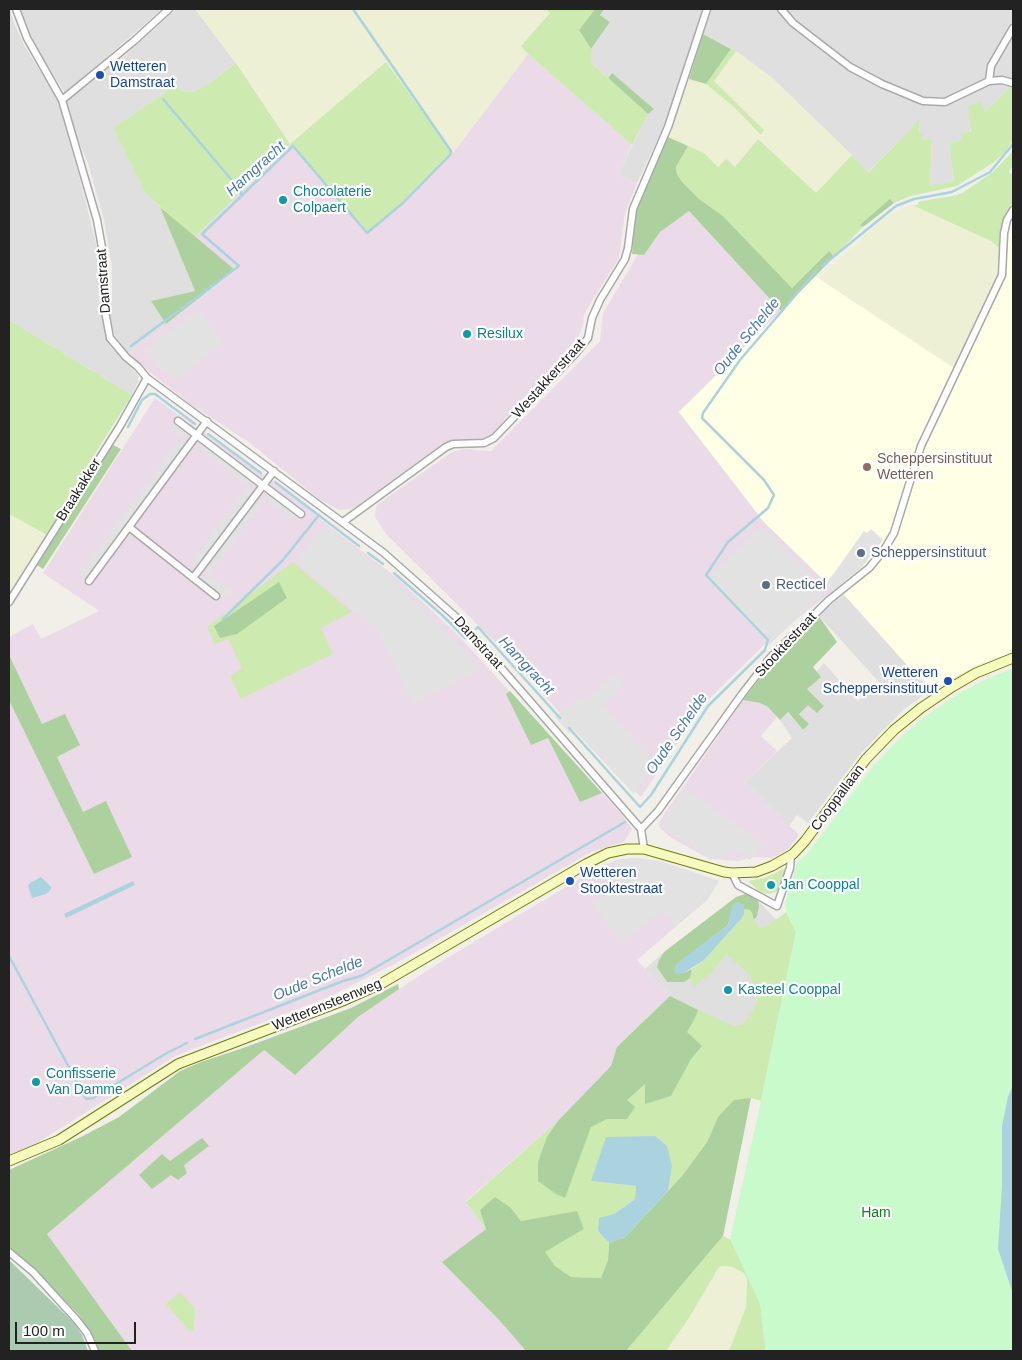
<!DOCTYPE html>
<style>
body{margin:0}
#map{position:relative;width:1022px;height:1360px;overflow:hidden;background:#f2efe9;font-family:Arial,sans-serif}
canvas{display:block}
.frame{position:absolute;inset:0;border:10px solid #222;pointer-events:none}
.scale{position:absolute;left:15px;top:1322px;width:121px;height:22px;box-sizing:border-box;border:2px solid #222;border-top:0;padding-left:6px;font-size:15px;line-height:18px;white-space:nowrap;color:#222;-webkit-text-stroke:4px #fff;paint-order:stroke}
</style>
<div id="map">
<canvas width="1022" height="1360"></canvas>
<div class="frame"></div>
<div class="scale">100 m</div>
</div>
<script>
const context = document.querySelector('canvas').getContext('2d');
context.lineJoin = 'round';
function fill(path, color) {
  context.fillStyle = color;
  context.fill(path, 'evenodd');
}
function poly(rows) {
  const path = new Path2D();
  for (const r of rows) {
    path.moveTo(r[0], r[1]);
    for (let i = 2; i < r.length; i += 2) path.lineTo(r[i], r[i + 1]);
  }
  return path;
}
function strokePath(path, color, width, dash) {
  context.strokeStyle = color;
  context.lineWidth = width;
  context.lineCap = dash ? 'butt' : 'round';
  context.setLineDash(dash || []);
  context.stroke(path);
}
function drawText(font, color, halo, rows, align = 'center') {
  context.font = font + ' Arial,sans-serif';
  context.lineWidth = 4.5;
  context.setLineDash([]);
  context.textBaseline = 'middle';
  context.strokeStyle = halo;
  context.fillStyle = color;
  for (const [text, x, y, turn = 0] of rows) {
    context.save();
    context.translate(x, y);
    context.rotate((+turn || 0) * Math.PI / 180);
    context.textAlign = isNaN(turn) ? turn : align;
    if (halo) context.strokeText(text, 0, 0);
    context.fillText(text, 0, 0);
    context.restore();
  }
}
fill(poly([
 [9,9,10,9,14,23,24,45,57,99,61,111,83,191,99,255,105,337,110,346,138,375,138,381,132,395,9,320],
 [20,9,162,9,65,93,30,38,21,16],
 [176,9,195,9,236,63,204,87,191,92,182,91,176,85,113,128,146,194,160,207,195,291,151,301,166,324,128,353,116,338,112,326,109,311,112,298,112,267,104,220,88,163,75,133,66,104,66,101,128,53],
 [604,9,704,9,663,128,637,183,618,174,648,114,654,109,611,73,608,78,591,63,591,49,610,22,600,15],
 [712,9,776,9,796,31,843,67,871,83,916,102,929,106,938,105,947,103,991,84,1003,83,1011,86,985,112,962,140,949,143,954,181,930,187,932,140,923,140,919,135,920,120,867,173,852,155,772,78,736,51,703,34],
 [785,9,1013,9,1013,79,996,76,982,80,946,97,934,99,925,98,888,83,854,65,819,40,789,15],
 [844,595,929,689,916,701,904,709,861,753,808,823,797,815,789,826,745,782,792,738,780,720,787,712,803,730,808,724,799,714,808,704,823,706,807,689,814,674,824,663,858,701,879,682,818,615],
 [758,901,784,927,763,1009,743,1024,733,1026,726,1024,670,996,645,969,664,952,659,960,690,978,692,969,704,960,741,919,744,909,758,910]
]), '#e0dfdf');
fill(poly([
 [528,54,632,145,618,174,637,183,625,213,619,258,584,314,583,325,579,336,493,433,484,439,445,442,352,509,339,510,319,499,250,443,192,405,157,378,128,353,235,271,195,237,290,144,398,207,453,153],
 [689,211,781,311,679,412,764,522,834,590,765,644,704,704,641,797,562,715,503,650,386,534,375,517,376,507,378,504,452,452,462,449,491,451,600,341,603,313,638,254,644,255,660,232],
 [155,398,307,506,321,520,396,577,459,636,624,817,632,829,624,842,591,852,402,960,329,997,177,1055,29,1148,9,1154,9,637,33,624,41,639,99,611,43,573],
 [743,700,760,703,768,707,777,717,761,736,777,751,745,782,799,835,788,849,772,858,753,857,738,861,712,859,711,860,670,837,661,829,659,822],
 [634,858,660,861,719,881,707,900,637,960,670,996,617,1047,611,1066,558,1121,466,1201,486,1229,443,1262,500,1321,526,1351,132,1351,47,1234,264,1050,295,1075,358,1017,399,989,447,958,598,868,616,860]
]), '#ebdbe8');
fill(poly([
 [1013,217,1013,652,974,666,933,690,917,672,915,674,844,594,834,590,764,522,679,412,816,276,961,373,1005,277,1010,222]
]), '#ffffe5');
fill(poly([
 [195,9,545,9,550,13,521,46,528,54,453,153,386,62,290,144,244,74],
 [736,51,772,78,852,155,816,194,758,139,735,167,718,167,704,153,668,137,689,79,706,84,735,108,761,134,764,131,714,81],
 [912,205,991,241,998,247,999,252,999,271,995,283,954,368,818,278,884,218,896,211],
 [9,514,47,535,9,591],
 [726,1266,732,1267,745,1273,747,1279,746,1307,729,1351,666,1351,689,1318,719,1267]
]), '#eef0d5');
fill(poly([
 [545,9,595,9,579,30,591,49,591,63,648,114,632,145,528,54,521,46,550,13],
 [731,49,736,51,714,81,764,130,761,135,735,108,706,84],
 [386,62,453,153,398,207,367,234,290,144,195,237,146,194,113,128,176,85,182,91,191,92,204,87,236,63,290,144],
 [1011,86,1013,87,1013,140,1005,152,994,162,957,186,911,196,894,203,890,200,861,225,863,227,834,257,829,251,792,288,723,216,699,199,683,183,677,174,676,167,688,146,704,153,718,167,726,159,735,167,758,139,816,193,852,155,868,173,920,119,919,134,922,134,923,140,932,140,930,186,954,181,949,143,962,140,961,134,971,131,968,106,981,101,985,112],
 [1013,151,1013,165,1009,172,1013,175,1013,204,1004,217,999,238,999,252,998,247,991,241,912,205,918,205,918,202,933,199,953,196,962,193,993,172],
 [9,320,132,395,95,454,47,535,9,514],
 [293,562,352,612,321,628,333,654,241,699,230,676,242,668,228,639,215,644,207,627],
 [786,868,778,891,770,894,760,892,748,881,764,878],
 [744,909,750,910,759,928,769,925,786,912,796,932,761,1101,751,1098,718,1117,707,1142,682,1176,668,1191,672,1166,591,1181,636,1186,635,1199,614,1214,598,1231,609,1243,608,1260,601,1278,571,1277,555,1266,544,1252,584,1229,577,1212,521,1221,511,1208,486,1229,466,1202,558,1121,611,1066,617,1047,670,996,733,1026,743,1024,752,1013,758,999,755,984,747,972,726,954,712,972,694,986,690,978,692,969,704,960,741,919],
 [723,1236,754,1252,766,1351,729,1351,746,1307,747,1279,744,1273,732,1267,726,1266,719,1267,689,1318,666,1351,626,1351],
 [180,1292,195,1309,194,1329,190,1332,166,1304]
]), '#cdebb0');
fill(poly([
 [595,9,604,9,600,15,610,22,591,49,579,30],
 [703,34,731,49,706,84,689,79],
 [612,73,654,109,648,114,608,78],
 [668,137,688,146,676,167,677,174,683,183,699,199,723,216,792,288,829,251,834,257,781,311,689,211,660,232,644,255,632,254,636,210],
 [890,199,894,203,863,227,860,225],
 [160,207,235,270,166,324,151,301,195,291],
 [113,445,121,449,43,569,37,565],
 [279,582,287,598,237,634,220,638,214,626],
 [818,615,837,642,813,667,821,677,807,689,824,706,817,713,808,705,799,714,809,724,803,730,788,712,780,720,768,707,760,703,743,700,770,666],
 [9,655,42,724,65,714,80,745,57,757,83,812,106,801,132,857,94,874,9,700],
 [510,691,602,793,580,802,548,738,531,745,506,694],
 [745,894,751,895,758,901,759,906,757,916,754,920,752,913,750,910,744,909,744,905,733,905,728,925,676,965,684,973,692,969,690,978,684,982,667,982,657,967,659,960,664,952,736,897],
 [398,984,399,989,358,1017,295,1075,264,1050,47,1234,132,1351,98,1351,96,1342,79,1315,36,1271,9,1249,9,1170,81,1137,119,1117,180,1071,201,1062,246,1047,351,1008],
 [670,996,698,1010,695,1018,687,1032,702,1046,691,1059,671,1096,645,1104,645,1084,627,1100,635,1107,627,1119,607,1119,591,1127,565,1198,556,1194,538,1181,538,1162,547,1137,558,1121,611,1066,617,1047],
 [751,1098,723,1236,626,1351,526,1351,500,1321,442,1262,486,1229,480,1210,495,1197,511,1208,521,1221,577,1211,584,1229,545,1252,555,1266,571,1277,601,1278,608,1260,609,1243,625,1237,682,1176,707,1142,718,1117,734,1100],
 [202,1138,209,1146,184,1165,187,1173,178,1180,171,1175,152,1189,139,1175,162,1154,170,1161]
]), '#add19e');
fill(poly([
 [9,1260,73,1322,82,1335,88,1351,9,1351]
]), '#aacbaf');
fill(poly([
 [1013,668,1013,1351,766,1351,760,1304,730,1239,761,1101,796,932,786,912,785,903,797,863,808,853,873,766,901,737,926,716,957,695,980,682]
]), '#c8facc');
fill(poly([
 [198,310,224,343,176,379,160,368,145,350],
 [173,424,185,433,182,438,187,443,86,578,79,574,182,438,170,429],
 [203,445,252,480,248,486,200,449],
 [248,486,253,490,196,567,190,563],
 [269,495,297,516,294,521,265,500,209,575,232,592,227,598,205,581,209,575,204,571,259,496,265,500],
 [324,525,391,577,481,668,412,703,378,629,296,562],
 [762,526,826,591,769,645,707,578],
 [871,529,883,540,863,566,834,590,827,583,864,531,867,533],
 [615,675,625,684,603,704,654,763,634,794,574,730,569,733,555,717,581,696,585,700],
 [685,789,764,844,750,860,731,848,725,858,719,854,715,860,659,826],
 [634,858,660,861,719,881,707,900,675,926,662,910,623,942,591,904,611,889,598,868,616,860]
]), '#e2e2e2');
fill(poly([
 [41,877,51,887,51,889,46,894,32,898,28,886,30,883],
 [133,881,135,885,66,918,64,914],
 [738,902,744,905,744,914,741,919,704,960,684,973,676,974,674,972,676,965,685,957,728,925,731,910,733,905],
 [1013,1085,1013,1294,998,1249,1002,1186,1002,1126,1008,1097],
 [655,1136,667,1146,672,1166,668,1191,625,1237,609,1243,598,1231,599,1218,614,1214,635,1199,636,1186,591,1181,606,1137]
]), '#aad3df');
strokePath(poly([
 [163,99,241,191,241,196],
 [822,266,896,206,914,199,952,192,990,172,1013,144],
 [131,346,239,266,202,234,293,146,367,233,403,203,450,155,451,151,353,9],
 [128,427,142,400,150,394,155,394,195,424],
 [208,434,261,473],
 [275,482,359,546],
 [368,553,383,564],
 [394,573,442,615,465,638],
 [223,619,283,560,319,515],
 [476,629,478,627,560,718],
 [569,728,640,807,651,795,708,706,765,650,768,640,706,575,728,542,768,508,774,495,764,480,702,418,703,413,740,360,817,270],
 [9,956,86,1099,93,1098,165,1054,187,1043],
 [195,1039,343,981,361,976,625,822]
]), '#aad3df', 2.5);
const street = poly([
 [16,9,27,38,62,100,97,220,103,253,105,311,110,338,126,357,138,367,147,378,384,553,456,617,490,655,641,829,644,849],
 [781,9,793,23,850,67,882,84,923,101,945,102,989,81,1002,80,1013,83],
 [989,81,991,66,1013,28],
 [62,100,134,41,169,9],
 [178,421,301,514],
 [343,522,446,447,453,444,484,443,494,438,576,353,588,338,592,318,600,300,625,259,628,248,633,209,668,127,707,9],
 [129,527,216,596],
 [193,578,274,471],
 [89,581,207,421],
 [9,602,120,426,147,378],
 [641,829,658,811,742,694,770,658,829,600,869,568,884,550,894,533,921,446,1002,275,1004,233,1007,220,1013,210],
 [732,873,738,885,777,906,790,868,791,856],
 [9,1252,33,1272,76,1319,87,1333,95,1351]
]);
const secondary = poly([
 [9,1161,59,1140,178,1064,345,1000,379,985,586,864,608,853,627,849,644,849,724,872,732,873,756,872,772,866,793,854,805,841,866,759,894,730,921,708,952,687,976,673,1013,658]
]);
strokePath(street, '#a9a9a9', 9);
strokePath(secondary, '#707d05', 11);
strokePath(street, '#fff', 6);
strokePath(secondary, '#f7fabf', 9);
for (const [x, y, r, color] of [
 [100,75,5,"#1a4fb4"],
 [283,200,5,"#0f9aa8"],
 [467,334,5,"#0f9aa8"],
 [867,467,5,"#8d6e63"],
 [861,553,5,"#5c6f8a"],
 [766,585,5,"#5c6f8a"],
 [948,681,5,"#1a4fb4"],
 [570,881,5,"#1a4fb4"],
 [771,885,5,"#0f9aa8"],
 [728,990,5,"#0f9aa8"],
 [36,1082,5,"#0f9aa8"]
]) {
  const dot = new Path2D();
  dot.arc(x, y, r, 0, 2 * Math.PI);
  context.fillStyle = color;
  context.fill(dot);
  strokePath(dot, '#fff', 2);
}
drawText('14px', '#164399', '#fff', [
 ["Wetteren",110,67],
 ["Damstraat",110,83],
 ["Wetteren",938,673,"right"],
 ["Scheppersinstituut",938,689,"right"],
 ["Wetteren",580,873],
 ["Stooktestraat",580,889]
], 'left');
drawText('14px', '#0d838f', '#fff', [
 ["Chocolaterie",293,192],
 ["Colpaert",293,208],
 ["Resilux",477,334],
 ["Jan Cooppal",781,885],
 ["Kasteel Cooppal",738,990],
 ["Confisserie",46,1074],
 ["Van Damme",46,1090]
], 'left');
drawText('14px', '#222', '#fff', [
 ["Damstraat",104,281,-94],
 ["Westakkerstraat",549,379,-48],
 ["Braakakker",79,490,-58],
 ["Damstraat",478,643,48],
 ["Stooktestraat",786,645,-47],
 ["Cooppallaan",838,798,-53],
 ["Wetterensteenweg",327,1005,-22]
]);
drawText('14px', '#785e54', '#fff', [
 ["Scheppersinstituut",877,459],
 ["Wetteren",877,475]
], 'left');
drawText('14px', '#4e5e75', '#fff', [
 ["Scheppersinstituut",871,553],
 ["Recticel",776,585]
], 'left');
drawText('14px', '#0c8416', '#fff', [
 ["Ham",876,1213]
]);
drawText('italic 15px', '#4a7aab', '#fff', [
 ["Hamgracht",256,169,-42],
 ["Oude Schelde",747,337,-51],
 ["Hamgracht",526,666,47],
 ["Oude Schelde",677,734,-55],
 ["Oude Schelde",318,979,-22]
]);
</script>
